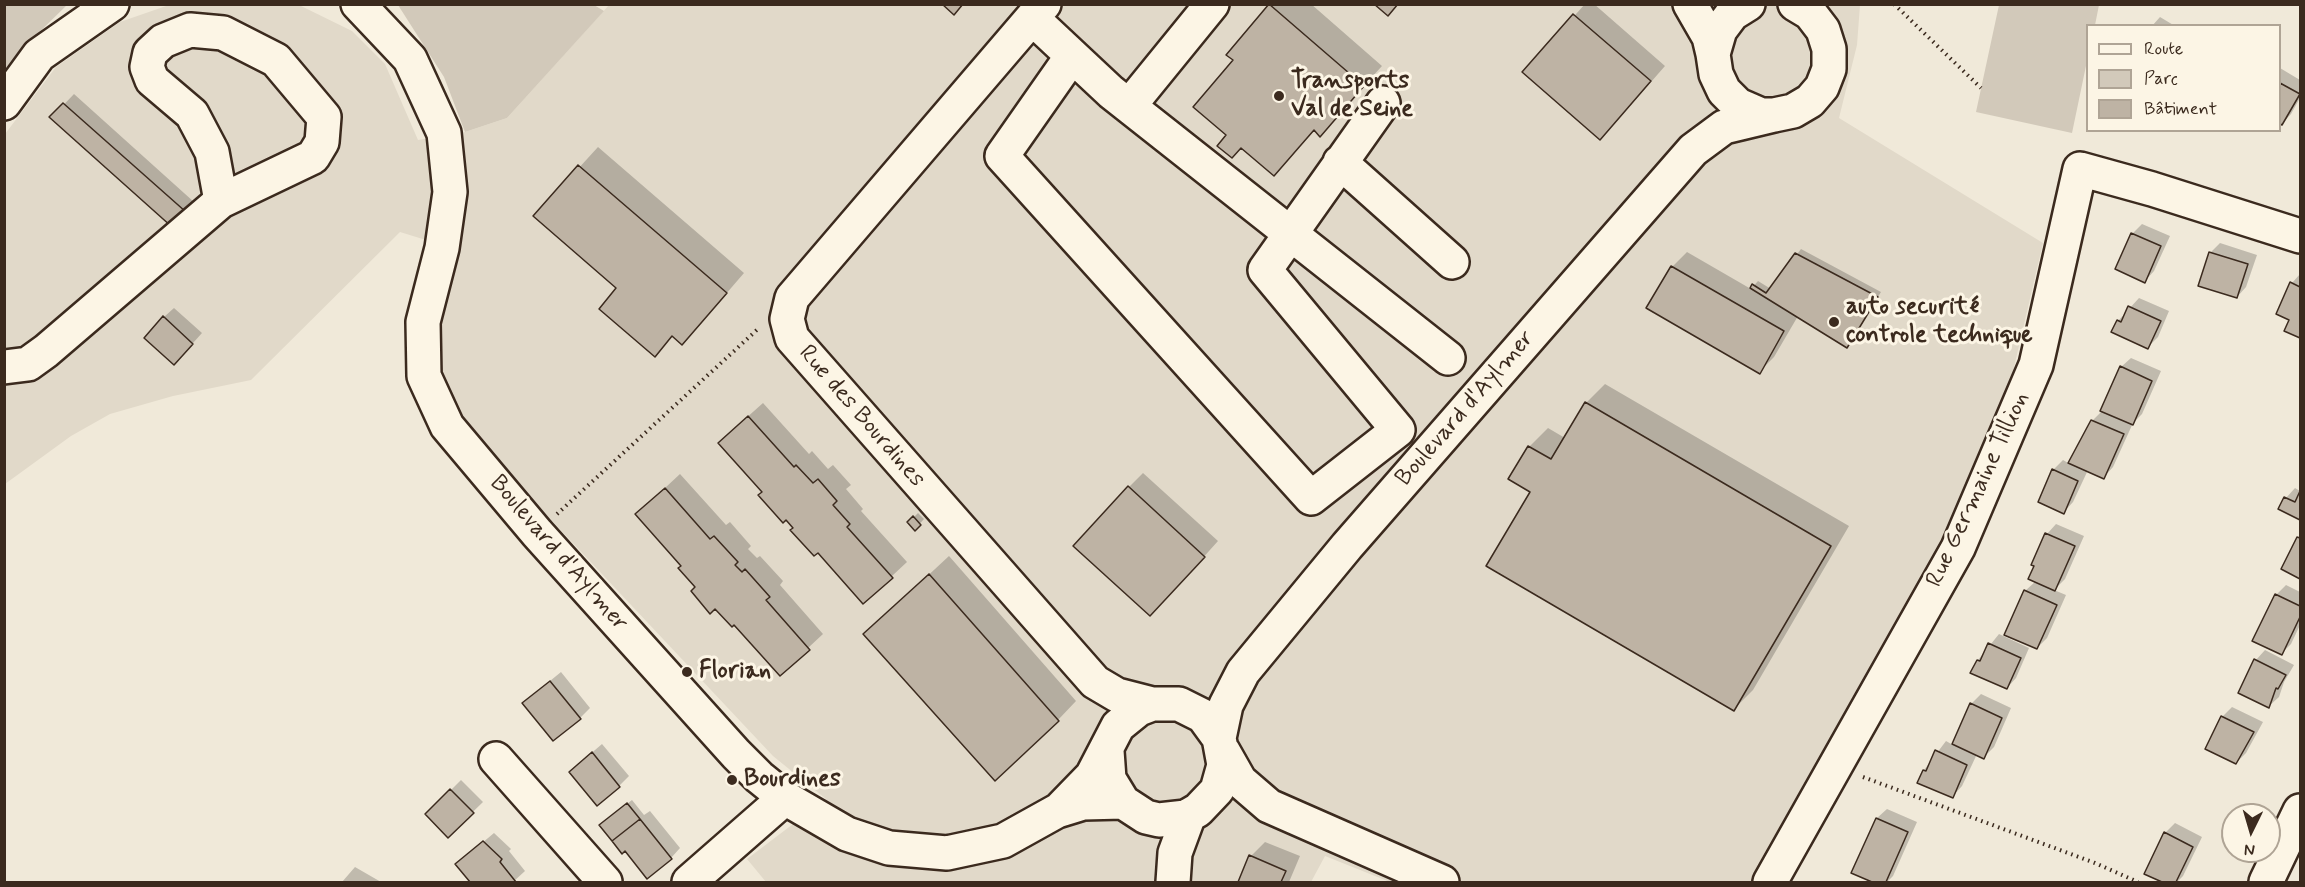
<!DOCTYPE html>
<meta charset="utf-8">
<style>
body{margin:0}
#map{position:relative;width:2305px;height:887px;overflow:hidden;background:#f0e9d9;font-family:Mynerve,sans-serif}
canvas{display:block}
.frame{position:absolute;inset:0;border:6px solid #3b2a1e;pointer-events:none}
.legend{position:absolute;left:2086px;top:24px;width:195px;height:108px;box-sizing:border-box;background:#fcf5e5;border:2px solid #afa495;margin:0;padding:8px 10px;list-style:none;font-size:18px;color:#3b2a1e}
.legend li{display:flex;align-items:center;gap:12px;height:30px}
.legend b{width:30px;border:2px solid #afa495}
.north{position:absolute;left:2221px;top:803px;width:60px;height:60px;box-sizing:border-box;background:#fcf5e5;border:2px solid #afa495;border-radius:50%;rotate:185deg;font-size:16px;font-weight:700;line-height:24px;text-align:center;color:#3b2a1e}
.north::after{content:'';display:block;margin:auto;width:21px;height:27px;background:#3b2a1e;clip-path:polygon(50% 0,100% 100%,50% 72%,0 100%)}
</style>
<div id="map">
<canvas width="2305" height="887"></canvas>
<div class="frame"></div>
<ul class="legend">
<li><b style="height:8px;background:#fcf5e5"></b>Route</li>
<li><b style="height:16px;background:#d2c9ba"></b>Parc</li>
<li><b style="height:16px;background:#beb3a4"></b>Bâtiment</li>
</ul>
<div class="north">N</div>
</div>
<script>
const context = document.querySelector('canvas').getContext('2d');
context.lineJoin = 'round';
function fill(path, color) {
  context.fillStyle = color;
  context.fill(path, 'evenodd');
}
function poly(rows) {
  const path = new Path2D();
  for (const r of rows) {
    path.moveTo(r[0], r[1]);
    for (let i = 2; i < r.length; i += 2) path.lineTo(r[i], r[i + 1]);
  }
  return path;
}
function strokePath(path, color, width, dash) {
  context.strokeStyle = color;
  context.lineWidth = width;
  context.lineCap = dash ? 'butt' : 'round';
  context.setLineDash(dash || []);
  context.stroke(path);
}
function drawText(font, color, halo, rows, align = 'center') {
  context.font = font + ' Mynerve,sans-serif';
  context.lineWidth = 6;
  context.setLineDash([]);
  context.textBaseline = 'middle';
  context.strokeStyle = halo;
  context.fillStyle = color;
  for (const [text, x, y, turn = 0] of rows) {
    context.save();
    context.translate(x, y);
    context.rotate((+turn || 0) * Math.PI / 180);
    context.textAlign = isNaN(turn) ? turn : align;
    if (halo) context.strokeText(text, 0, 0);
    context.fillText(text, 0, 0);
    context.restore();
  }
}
fill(poly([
 [169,5,299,5,352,31,385,64,418,140,465,132,507,118,609,5,1860,5,1857,45,1839,118,2043,243,2011,380,1961,509,1755,882,1390,882,1325,856,1311,882,766,882,747,859,826,799,773,756,475,439,440,375,443,291,455,249,400,232,251,380,173,396,110,414,71,436,5,484,5,134,56,67,120,22]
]), '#e1d9c9');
fill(poly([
 [5,4,67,5,20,51,5,73],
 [594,5,604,11,507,118,465,132,444,77,398,5],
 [1999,5,2099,5,2095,25,2088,26,2087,61,2072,133,1976,112]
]), '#d2c9ba');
fill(poly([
 [1271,4,1311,4,1382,66,1320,134,1315,130,1274,174,1228,135,1235,60,1228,55],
 [1585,4,1594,4,1665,66,1615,123,1524,72],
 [2160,17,2175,26,2152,26],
 [2280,68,2300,80,2300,98,2291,114,2282,124],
 [74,94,194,202,182,216,52,117],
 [598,147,744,273,700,324,673,336,654,355,619,288,535,216],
 [2142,224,2170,236,2154,271,2145,281,2132,234],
 [2220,243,2257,255,2246,287,2237,297,2210,253],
 [1801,249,1881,292,1847,346,1798,316,1774,357,1759,372,1672,267,1687,252,1751,289,1758,281,1771,289],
 [2300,274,2300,336,2286,330,2291,319,2292,283],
 [2139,298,2169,311,2158,337,2148,347,2118,321],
 [174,308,202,333,184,353,164,317],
 [2131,358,2161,371,2142,414,2133,423,2113,467,2104,477,2088,470,2073,502,2064,512,2053,470,2063,460,2070,464,2092,421,2102,411,2121,367],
 [1605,384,1849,526,1753,690,1734,709,1532,491,1529,447,1548,428,1565,438,1586,403],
 [763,403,809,454,812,451,828,469,833,465,851,485,846,489,863,509,861,511,907,562,864,602,764,492,735,428],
 [1143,473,1218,541,1165,600,1129,487],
 [680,474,726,525,730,522,751,546,748,549,757,558,760,556,783,581,780,585,823,634,780,674,697,587,683,566,637,514],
 [2295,488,2300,491,2300,518,2280,508,2286,498],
 [918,513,924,519,915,529,909,522],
 [2056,524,2084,536,2065,579,2054,590,2066,595,2047,638,2037,648,2025,591,2036,581,2036,565,2033,564,2047,534],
 [2300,535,2300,577,2283,569],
 [949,556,1076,701,1058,720,865,634],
 [2286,585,2300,592,2300,625,2291,644,2281,654,2254,640,2276,595],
 [1999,634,2029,648,2016,678,2007,688,1978,660],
 [2265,650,2294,665,2284,682,2279,697,2269,706,2256,660],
 [561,672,590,708,580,718,534,694],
 [1981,694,2011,708,1994,747,1984,757,1977,754,1962,786,1953,796,1924,770,1946,741,1953,745,1971,704],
 [2232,707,2263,722,2246,753,2236,763,2222,717],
 [602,744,629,776,619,786,581,762],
 [461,780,483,802,448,836,427,814],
 [632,800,644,815,650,811,680,848,671,858,606,820],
 [1887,809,1917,822,1893,876,1887,882,1876,882,1853,873,1877,818],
 [2175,823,2202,837,2183,876,2177,882,2165,882,2146,873,2165,833],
 [494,833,511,849,509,851,525,871,513,882,472,882,457,864],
 [1265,842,1300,856,1289,882,1240,882,1251,856],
 [355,867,381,882,342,882]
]), '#0003');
const building = poly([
 [942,4,963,4,954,15,942,4],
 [1269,4,1364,86,1320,137,1314,130,1274,176,1241,148,1232,158,1217,146,1226,135,1193,107,1233,60,1226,55,1269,4],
 [1374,4,1398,4,1388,16,1374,4],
 [1573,14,1651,81,1600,140,1522,72,1573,14],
 [2280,83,2300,94,2282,125,2280,124,2280,83],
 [63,103,186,212,172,227,49,117,63,103],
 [578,165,727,293,682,345,672,336,655,357,599,309,616,288,533,216,578,165],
 [2131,233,2161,246,2145,283,2115,269,2131,233],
 [2209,252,2248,264,2237,298,2198,286,2209,252],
 [1795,253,1878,297,1847,348,1750,288,1752,284,1766,293,1795,253],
 [1671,266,1784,331,1760,374,1646,308,1671,266],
 [2290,282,2300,287,2300,338,2284,331,2289,320,2276,314,2290,282],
 [2128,306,2161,321,2148,349,2111,332,2117,320,2121,322,2128,306],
 [163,316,193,344,174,365,144,338,163,316],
 [2120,366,2152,381,2133,425,2100,411,2120,366],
 [1585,402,1831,546,1734,711,1486,566,1530,492,1508,479,1528,446,1551,459,1585,402],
 [748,416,794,467,796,465,813,483,818,479,837,501,833,505,850,524,847,527,893,578,863,604,818,553,814,556,790,530,793,528,786,520,783,523,758,495,762,492,718,443,748,416],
 [2091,420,2124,434,2104,479,2068,463,2091,420],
 [2052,469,2078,481,2064,514,2038,502,2052,469],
 [1128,486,1205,557,1150,616,1073,546,1128,486],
 [665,488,710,539,714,536,738,562,735,565,742,572,745,569,770,597,766,600,810,650,780,676,734,625,732,627,715,609,710,614,691,591,695,587,678,568,681,566,635,514,665,488],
 [2300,491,2300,520,2278,509,2284,497,2295,502,2300,491],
 [913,516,921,525,915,531,907,522,913,516],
 [2045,533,2075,546,2055,591,2028,579,2034,566,2031,565,2045,533],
 [2297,537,2300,538,2300,579,2281,569,2297,537],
 [929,574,1059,721,995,781,863,634,929,574],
 [2024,590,2057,605,2037,649,2004,635,2024,590],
 [2275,594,2300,606,2300,617,2282,655,2252,641,2275,594],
 [1988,643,2021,658,2007,689,1970,673,1977,660,1980,661,1988,643],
 [2254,659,2286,675,2278,689,2276,688,2269,708,2238,693,2254,659],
 [550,681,581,719,553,741,522,703,550,681],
 [1970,703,2002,718,1984,759,1952,744,1970,703],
 [2221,716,2254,732,2236,764,2205,749,2221,716],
 [1935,750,1967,765,1953,798,1917,783,1923,770,1926,771,1935,750],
 [592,752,620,787,597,806,569,772,592,752],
 [450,789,474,813,448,838,425,814,450,789],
 [627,803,640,819,612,841,599,825,627,803],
 [1876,818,1908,832,1886,882,1872,882,1851,873,1876,818],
 [640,819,672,859,647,879,625,851,622,854,612,841,640,819],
 [2164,832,2193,847,2176,882,2162,882,2144,874,2164,832],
 [483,841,502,859,500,862,516,882,470,882,455,864,483,841],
 [1249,855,1286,871,1281,882,1238,882,1249,855]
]);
fill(building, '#beb3a4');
strokePath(building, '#3b2a1e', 1.5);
const minor = poly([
 [358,4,410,59,444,133,450,192,442,248,423,322,424,376,447,426,537,533,736,754,759,777,785,798,847,834,889,848,947,853,1003,841,1057,811,1083,803,1123,802],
 [1044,4,792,298,787,319,792,338,1095,682,1117,695,1152,704],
 [1690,4,1709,37,1713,54],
 [1748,4,1732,14,1720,30,1713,54,1716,74,1724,91,1738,105,1761,115,1774,115,1793,111,1810,101,1822,87,1829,69,1829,49,1823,30,1810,13,1795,4],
 [1032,18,1111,92,1448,358],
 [1072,56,1002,156,1311,498,1398,430,1265,270,1383,103],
 [4,103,39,55,112,4],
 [1129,106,1212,4],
 [1340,162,1452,262],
 [4,367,28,364,46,351,221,201,313,157,322,142,324,117,276,60,223,33,190,30,163,41,150,53,147,67,152,80,192,114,212,152,221,201],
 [1219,738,1226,705,1243,672,1347,546,1693,150,1724,127,1774,115],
 [1223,751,1240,781,1269,806,1442,882],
 [496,759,605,882],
 [1059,810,1092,776,1118,726,1139,709,1152,704,1179,704,1203,716,1219,738,1224,765,1217,790,1198,810,1186,817,1159,820,1146,817,1123,802,1109,779,1107,751],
 [689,882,785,798],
 [1173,882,1175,853,1189,815],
 [1770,882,1958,548,2036,365,2080,169,2152,189,2300,236],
 [2266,882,2300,811]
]);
strokePath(minor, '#3b2a1e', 38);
strokePath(poly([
 [1894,4,1981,88],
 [557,514,759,328],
 [1863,777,2095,863,2138,882]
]), '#3b2a1e', 4, [1.5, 4.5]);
strokePath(minor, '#fcf5e5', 33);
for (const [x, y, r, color] of [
 [1279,96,6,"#3b2a1e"],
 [1834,322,6,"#3b2a1e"],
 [687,672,6,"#3b2a1e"],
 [732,780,6,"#3b2a1e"]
]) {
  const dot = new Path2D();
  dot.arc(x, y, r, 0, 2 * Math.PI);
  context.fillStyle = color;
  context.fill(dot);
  strokePath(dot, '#fcf5e5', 2);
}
drawText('bold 24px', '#3b2a1e', '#fcf5e5', [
 ["Transports",1291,82],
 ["Val de Seine",1291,110],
 ["auto securité",1846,308],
 ["controle technique",1846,336],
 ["Florian",699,672],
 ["Bourdines",744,780]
], 'left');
drawText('24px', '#3b2a1e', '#fcf5e5', [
 ["Boulevard d'Aylmer",1466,409,-49],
 ["Rue des Bourdines",861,417,49],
 ["Rue Germaine Tillion",1979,490,-65],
 ["Boulevard d'Aylmer",558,554,49]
]);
</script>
